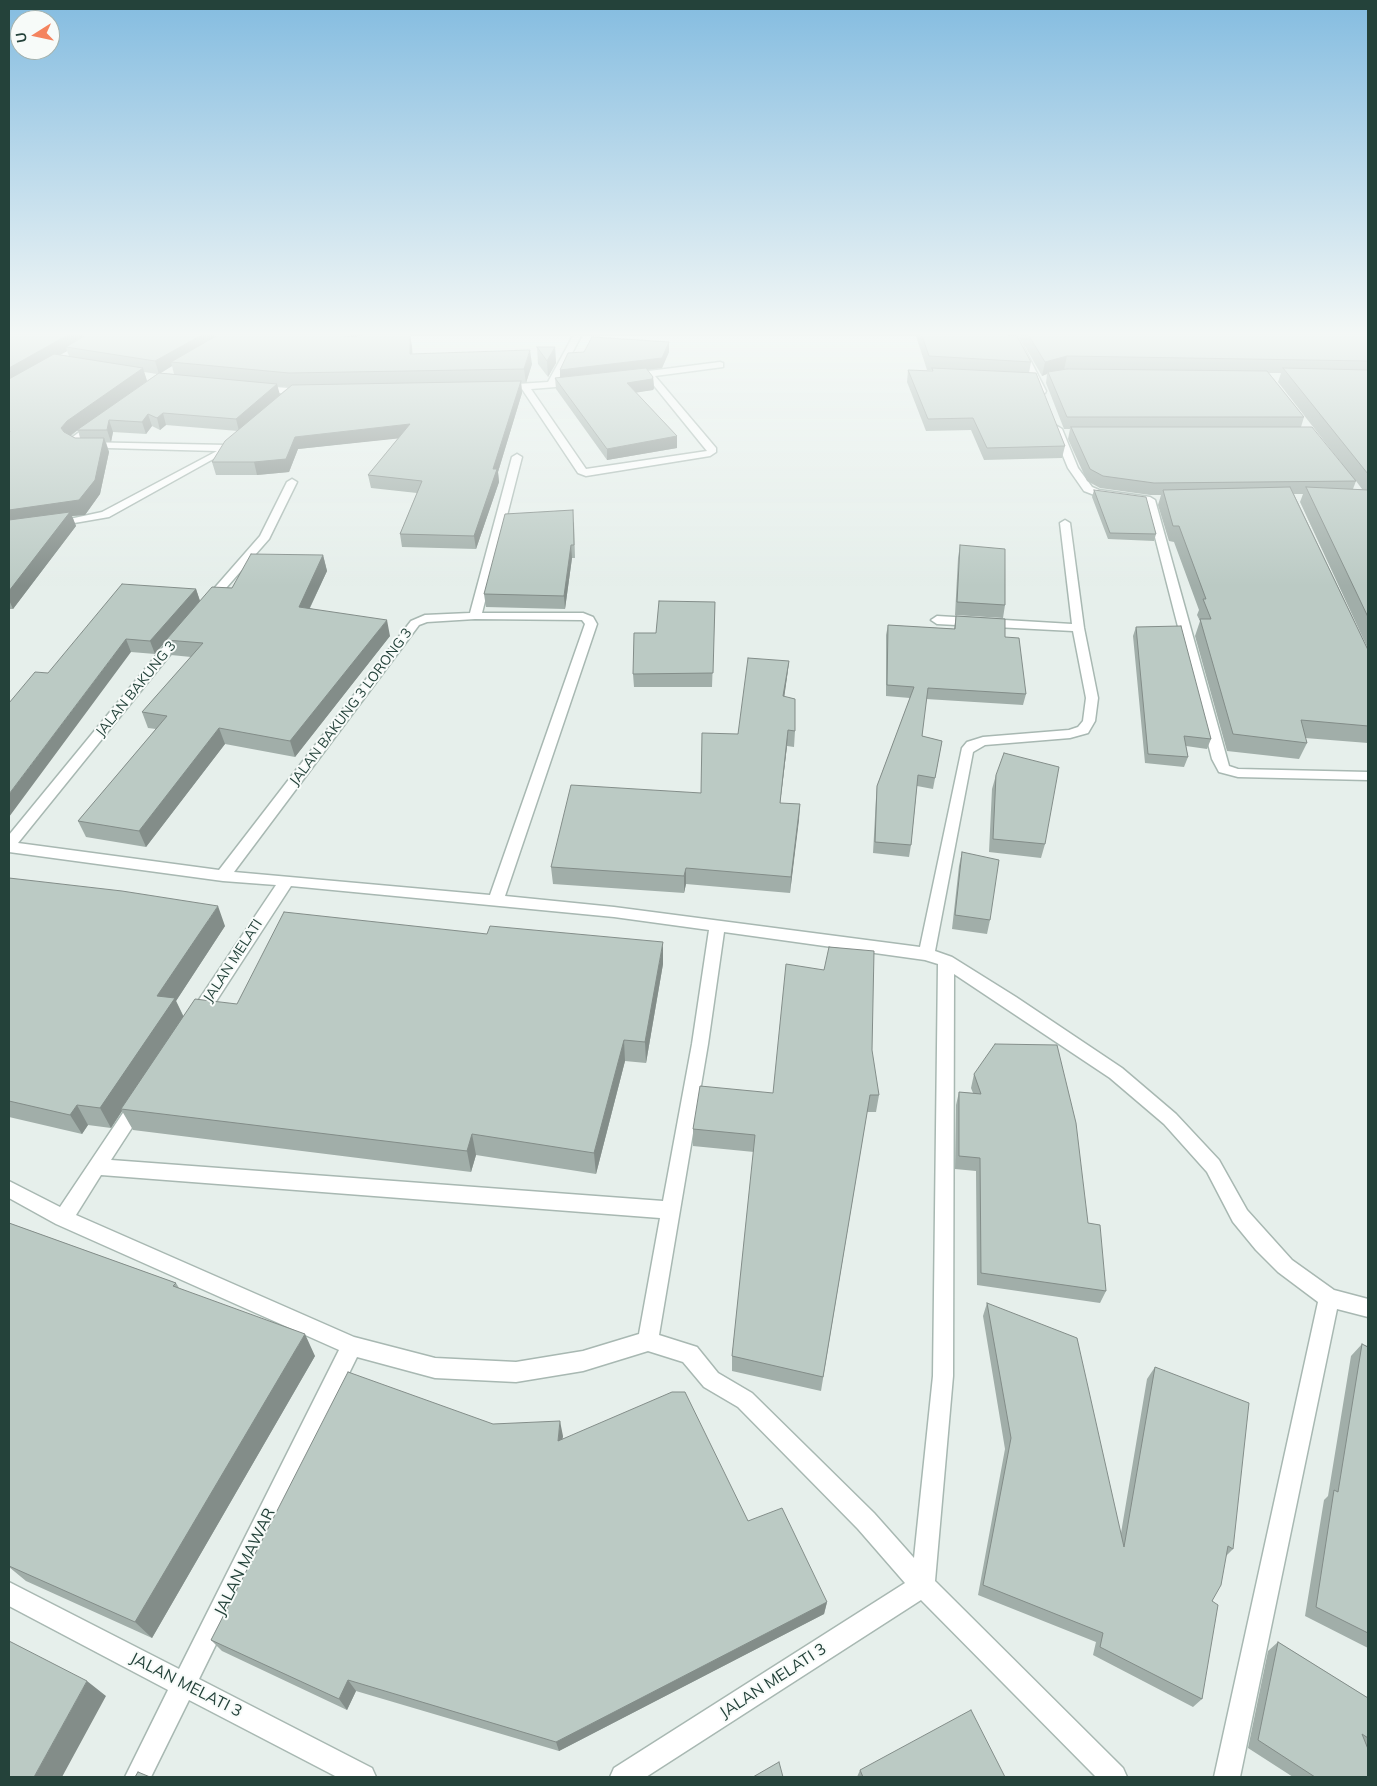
<!DOCTYPE html>
<style>
body{margin:0}
#map{position:relative;width:1377px;height:1786px;overflow:hidden;background:#e6efeb;font-family:Mulish,sans-serif}
canvas{display:block}
.frame{position:absolute;inset:0;border:10px solid #24423a;pointer-events:none}
.north{position:absolute;left:10px;top:10px;width:50px;height:50px;box-sizing:border-box;background:#f7fbf9;border:1px solid #a3b1ad;border-radius:50%;rotate:260deg;font-size:14px;font-weight:700;line-height:20px;text-align:center;color:#24423a}
.north::after{content:'';display:block;margin:auto;width:18px;height:22px;background:#f4845f;clip-path:polygon(50% 0,100% 100%,50% 72%,0 100%)}
</style>
<div id="map">
<canvas width="1377" height="1786"></canvas>
<div class="frame"></div>
<div class="north">U</div>
</div>
<script>
const context = document.querySelector('canvas').getContext('2d');
context.lineJoin = 'round';
function poly(rows) {
  const path = new Path2D();
  for (const r of rows) {
    path.moveTo(r[0], r[1]);
    for (let i = 2; i < r.length; i += 2) path.lineTo(r[i], r[i + 1]);
  }
  return path;
}
function strokePath(path, color, width, dash) {
  context.strokeStyle = color;
  context.lineWidth = width;
  context.lineCap = dash ? 'butt' : 'round';
  context.setLineDash(dash || []);
  context.stroke(path);
}
function fill(path, color) {
  context.fillStyle = color;
  context.fill(path, 'evenodd');
}
function drawText(font, color, halo, rows, align = 'center') {
  context.font = font + ' Mulish,sans-serif';
  context.lineWidth = 4;
  context.setLineDash([]);
  context.textBaseline = 'middle';
  context.strokeStyle = halo;
  context.fillStyle = color;
  for (const [text, x, y, turn = 0] of rows) {
    context.save();
    context.translate(x, y);
    context.rotate((+turn || 0) * Math.PI / 180);
    context.textAlign = isNaN(turn) ? turn : align;
    if (halo) context.strokeText(text, 0, 0);
    context.fillText(text, 0, 0);
    context.restore();
  }
}
const minor = poly([
 [573,336,581,336,557,382,577,380,580,381,580,385,531,389,586,469,707,451,647,377,637,379,633,376,649,371,720,362,723,363,723,367,655,376,716,448,716,452,710,456,586,476,578,473,522,389,503,391,499,388,503,385,548,382,573,336],
 [1010,336,1018,336,1046,391,1045,393,1038,391,1010,336],
 [258,386,305,389,309,392,305,395,255,391,254,389,258,386],
 [93,422,101,424,78,442,228,445,233,448,109,517,51,527,51,523,102,512,217,451,71,447,70,439,93,422],
 [1057,426,1062,429,1078,468,1092,487,1099,490,1150,497,1155,500,1229,766,1238,769,1368,772,1368,780,1238,777,1219,772,1212,759,1146,502,1097,496,1084,491,1068,468,1052,429,1057,426],
 [517,454,522,457,482,613,583,613,593,617,597,624,505,896,614,907,920,947,962,748,967,742,983,737,1069,730,1078,727,1083,721,1086,698,1073,631,937,624,931,620,937,616,1072,624,1060,523,1065,520,1070,523,1084,628,1098,698,1095,721,1088,733,1070,738,985,745,973,752,935,951,952,957,1016,997,1122,1068,1176,1114,1219,1160,1247,1210,1292,1260,1334,1290,1368,1299,1368,1317,1337,1309,1240,1777,1214,1777,1318,1302,1278,1272,1256,1250,1233,1222,1207,1172,1164,1124,1110,1078,954,974,953,1376,935,1581,1123,1768,1127,1777,1096,1777,921,1600,646,1777,610,1777,614,1768,905,1583,858,1529,738,1407,704,1387,683,1362,648,1351,583,1371,516,1382,435,1378,357,1357,199,1679,372,1768,376,1777,337,1777,189,1700,151,1777,125,1777,168,1690,9,1606,9,1582,179,1669,339,1350,56,1224,9,1198,9,1181,60,1207,133,1098,139,1096,145,1098,148,1103,111,1160,663,1201,692,1044,709,930,614,917,291,886,202,1023,196,1024,190,1023,188,1018,190,1013,276,885,223,881,9,852,9,835,178,629,182,628,186,629,186,635,18,843,219,870,411,621,425,615,470,613,512,457,517,454],
 [475,619,582,620,585,624,490,895,234,872,419,625,427,622,475,619],
 [724,932,925,960,938,964,933,1376,914,1558,874,1513,752,1393,718,1373,697,1347,659,1335,708,1044,724,932],
 [101,1175,660,1218,639,1334,583,1351,516,1362,435,1358,354,1337,76,1215,101,1175],
 [292,479,297,482,269,539,212,604,204,604,204,600,260,536,287,482,292,479]
]);
strokePath(minor, '#a8b8b2', 3);
fill(minor, '#fff');
fill(poly([
 [9,336,412,346,412,354,532,364,526,383,521,383,522,393,498,472,499,482,476,549,402,547,400,534,417,493,371,488,368,475,398,438,298,449,289,472,257,475,216,475,212,462,238,431,166,425,160,430,152,426,146,434,113,432,111,442,106,442,109,452,100,494,85,515,72,516,76,526,13,609,9,609],
 [67,351,69,356,60,355],
 [172,366,174,374,161,373],
 [144,372,157,374,147,381],
 [277,386,289,387,279,395],
 [78,430,80,438,75,438,71,436],
 [916,336,1017,336,1031,362,1029,373,1065,446,1062,458,984,460,971,430,926,431,907,382,908,370,932,371,932,370,927,370],
 [1019,336,1368,336,1368,649,1300,502,1303,494,1294,494,1368,650,1368,743,1305,738,1307,743,1299,759,1227,751,1195,636,1200,621,1197,615,1199,610,1174,542,1169,541,1158,505,1161,495,1150,495,1100,488,1087,481,1068,439,1070,429,1064,429,1046,383,1047,374,1042,376],
 [1269,373,1281,373,1278,382,1342,464,1301,427,1304,417],
 [1356,481,1362,489,1353,489],
 [537,347,555,347,556,363,548,377,538,364],
 [584,352,669,352,662,368,647,370,653,377,654,388,653,390,636,392,677,436,677,448,607,460,556,389,555,378,560,378,560,370],
 [1094,490,1156,534,1154,541,1108,539,1092,497],
 [574,522,575,558,572,558,565,609,486,607,484,594],
 [960,545,1005,605,1003,618,955,615,958,558],
 [323,555,327,571,310,608,390,636,295,757,225,744,146,847,86,837,78,821,156,729,148,728,142,712,191,657,171,655,166,640,155,654,131,652,48,673,196,589,200,601],
 [715,602,712,687,634,687,633,674,656,633],
 [956,616,1005,637,1026,694,1023,705,926,699,922,736,942,741,933,789,917,786,911,845,909,857,873,853,876,798,877,786,910,698,886,696,886,635,888,625,954,629],
 [1136,627,1211,739,1207,749,1186,746,1188,757,1184,767,1145,763,1133,636],
 [789,661,787,677,784,697,795,731,794,747,787,746,780,804,800,804,790,893,686,884,684,893,553,884,551,867,701,793,738,734],
 [996,775,1045,844,1041,858,989,852,992,789],
 [962,852,990,920,987,934,952,929,959,866],
 [9,878,225,926,176,1001,184,1017,237,1004,663,964,646,1063,625,1061,596,1174,476,1155,471,1172,133,1130,122,1111,111,1128,88,1125,82,1134,9,1117],
 [974,1074,1088,1223,1106,1291,1100,1303,977,1285,976,1171,955,1169,956,1105,959,1092,973,1093,971,1088],
 [773,1093,879,1095,876,1112,867,1112,821,1391,732,1371,732,1356,754,1152,693,1146,693,1129],
 [9,1223,176,1283,179,1288,315,1356,152,1638,26,1581,9,1567],
 [987,1303,1121,1533,1147,1379,1155,1367,1233,1549,1226,1556,1212,1601,1202,1699,1193,1707,1093,1655,1096,1642,978,1595,1005,1449,983,1316],
 [1362,1344,1368,1347,1368,1648,1305,1616,1324,1500,1328,1496,1351,1356],
 [493,1424,563,1436,562,1439,748,1521,827,1602,824,1614,559,1751,356,1691,347,1710,222,1651,211,1640],
 [1278,1642,1368,1698,1368,1777,1293,1777,1248,1748,1268,1651],
 [860,1770,1005,1777,857,1777]
]), '#a1aea9');
fill(poly([
 [66,336,93,336,66,347,67,351,9,384,9,368],
 [200,336,216,336,171,362,172,366,159,374,155,361],
 [410,336,412,346,413,368,410,354],
 [669,342,669,352,662,368,560,380,560,370],
 [555,347,556,363,548,377,547,361],
 [530,350,532,364,526,383,524,369],
 [1067,356,1064,370,1048,372,1047,374,1042,376,1045,362],
 [143,368,147,381,72,434,66,442,61,428,67,421],
 [653,377,654,388,653,390,628,394,627,383],
 [521,381,522,393,498,472,499,482,476,549,474,536,493,469],
 [277,384,280,395,239,431,236,419],
 [163,413,166,425,160,430,157,418],
 [148,414,152,426,146,434,142,422],
 [109,420,113,432,111,442,107,430],
 [410,424,412,437,298,449,289,472,257,475,254,462,295,437],
 [677,436,677,448,607,460,607,449],
 [104,438,109,452,100,494,85,515,72,516,76,526,13,609,9,600,9,510],
 [571,545,572,558,565,609,564,596],
 [323,555,327,571,303,622,299,607],
 [196,589,200,601,155,654,150,641],
 [387,620,390,636,295,757,290,741],
 [126,639,131,652,9,817,9,794],
 [789,661,787,677,782,713,783,696],
 [219,728,225,744,146,847,139,831],
 [788,730,787,746,778,820,780,803],
 [800,804,799,820,790,893,791,877],
 [686,868,686,884,684,893,684,876],
 [218,906,225,926,176,1001,184,1018,121,1109,122,1111,111,1128,100,1108,157,996],
 [663,942,663,964,646,1063,645,1042],
 [624,1040,625,1061,596,1174,594,1153],
 [77,1105,88,1125,82,1134,70,1115],
 [472,1134,476,1155,471,1172,467,1151],
 [305,1334,315,1356,152,1638,135,1622],
 [560,1421,563,1436,560,1456,558,1441],
 [827,1602,824,1614,559,1751,556,1742],
 [348,1680,356,1691,347,1710,339,1699],
 [87,1681,106,1696,62,1777,34,1777]
]), '#838d89');
const building = poly([
 [9,336,66,336,9,368,9,336],
 [84,336,200,336,155,361,66,347,84,336],
 [216,336,341,336,362,337,363,336,410,336,410,354,530,350,524,369,289,373,171,362,216,336],
 [922,336,1017,336,1031,362,929,356,922,336],
 [1029,336,1368,336,1368,361,1067,356,1045,362,1029,336],
 [592,337,669,342,662,358,560,370,568,353,584,352,592,337],
 [537,347,555,347,547,361,537,347],
 [54,354,143,368,67,421,61,428,64,432,75,438,104,438,95,480,79,500,9,510,9,434,10,431,9,431,9,379,54,354],
 [646,368,653,377,652,379,627,383,677,436,607,449,555,378,646,368],
 [932,368,1036,373,1065,446,987,448,973,418,928,419,908,370,933,371,932,368],
 [1283,368,1368,370,1368,474,1283,368],
 [1067,369,1267,371,1304,417,1067,417,1048,372,1067,369],
 [159,373,277,384,236,419,163,413,157,418,148,414,142,422,109,420,107,430,77,430,159,373],
 [521,381,493,469,497,469,474,536,400,534,422,481,368,475,410,424,295,437,286,459,254,462,212,462,225,441,292,385,521,381],
 [1071,427,1312,427,1356,481,1154,483,1103,476,1090,469,1071,427],
 [1290,487,1368,650,1368,726,1301,720,1307,743,1233,734,1200,619,1211,619,1203,599,1206,599,1179,526,1173,526,1163,490,1290,487],
 [1306,487,1368,490,1368,617,1306,487],
 [1094,490,1146,497,1156,534,1110,533,1094,490],
 [573,510,574,545,571,545,564,596,484,594,505,514,573,510],
 [70,512,9,591,9,520,70,512],
 [960,545,1005,549,1005,605,957,602,960,545],
 [251,554,323,555,299,607,387,620,290,741,219,728,139,831,78,821,167,716,142,712,203,643,166,640,212,587,232,588,251,554],
 [122,584,196,589,150,641,126,639,9,794,9,703,35,672,48,673,122,584],
 [659,601,715,602,713,673,633,674,634,633,656,633,659,601],
 [956,616,1005,619,1005,637,1019,638,1026,694,928,688,922,736,942,741,935,778,918,775,911,845,875,842,877,786,914,687,887,685,888,625,955,629,956,616],
 [1181,626,1211,739,1184,736,1188,757,1148,754,1136,627,1181,626],
 [748,658,789,661,783,696,795,699,795,731,788,730,780,803,800,804,791,877,686,868,684,876,551,867,571,785,701,793,702,733,738,734,748,658],
 [1004,753,1059,767,1045,844,993,839,996,775,1004,753],
 [962,852,999,860,990,920,955,915,962,852],
 [9,878,122,891,218,906,157,996,175,998,100,1108,77,1105,70,1115,9,1101,9,878],
 [284,912,487,934,490,926,663,942,645,1042,624,1040,594,1153,472,1134,467,1151,121,1109,195,999,237,1004,284,912],
 [829,947,874,951,872,1050,879,1095,870,1095,823,1377,732,1356,755,1135,693,1129,700,1086,773,1093,786,964,824,970,829,947],
 [995,1044,1057,1045,1076,1123,1088,1223,1100,1225,1106,1291,981,1273,980,1158,959,1156,959,1092,981,1094,974,1074,995,1044],
 [9,1223,176,1283,173,1286,305,1334,135,1622,9,1566,9,1558,10,1557,9,1557,9,1223],
 [987,1303,1077,1338,1124,1547,1155,1367,1249,1403,1233,1549,1228,1546,1221,1585,1212,1601,1218,1605,1202,1699,1100,1647,1103,1633,983,1585,1011,1438,987,1303],
 [1362,1344,1368,1347,1368,1633,1316,1607,1334,1490,1338,1492,1362,1344],
 [348,1372,493,1424,560,1421,558,1441,672,1392,685,1392,748,1521,782,1508,827,1602,556,1742,348,1680,339,1699,211,1640,348,1372],
 [9,1641,87,1681,34,1777,9,1777,9,1641],
 [1278,1642,1368,1698,1368,1738,1362,1734,1368,1749,1368,1777,1315,1777,1258,1740,1278,1642],
 [971,1710,1005,1777,863,1777,860,1770,971,1710],
 [779,1762,783,1777,753,1777,779,1762],
 [138,1772,150,1777,135,1777,138,1772]
]);
fill(building, '#bbcac4');
strokePath(building, '#838d89', 1);
const sky = context.createLinearGradient(0, 0, 0, 586);
sky.addColorStop(0, '#84bce0');
sky.addColorStop(0.57, '#f4f8f6');
sky.addColorStop(1, '#f4f8f600');
context.fillStyle = sky;
context.fillRect(0, 0, 1377, 586);
drawText('14px', '#24423a', '#f7fbf9', [
 ["JALAN BAKUNG 3",136,689,-51],
 ["JALAN BAKUNG 3 LORONG 3",351,707,-53],
 ["JALAN MELATI",233,961,-57]
]);
drawText('16px', '#24423a', '#f7fbf9', [
 ["JALAN MAWAR",245,1562,-64],
 ["JALAN MELATI 3",773,1681,-33],
 ["JALAN MELATI 3",186,1685,27]
]);
</script>
